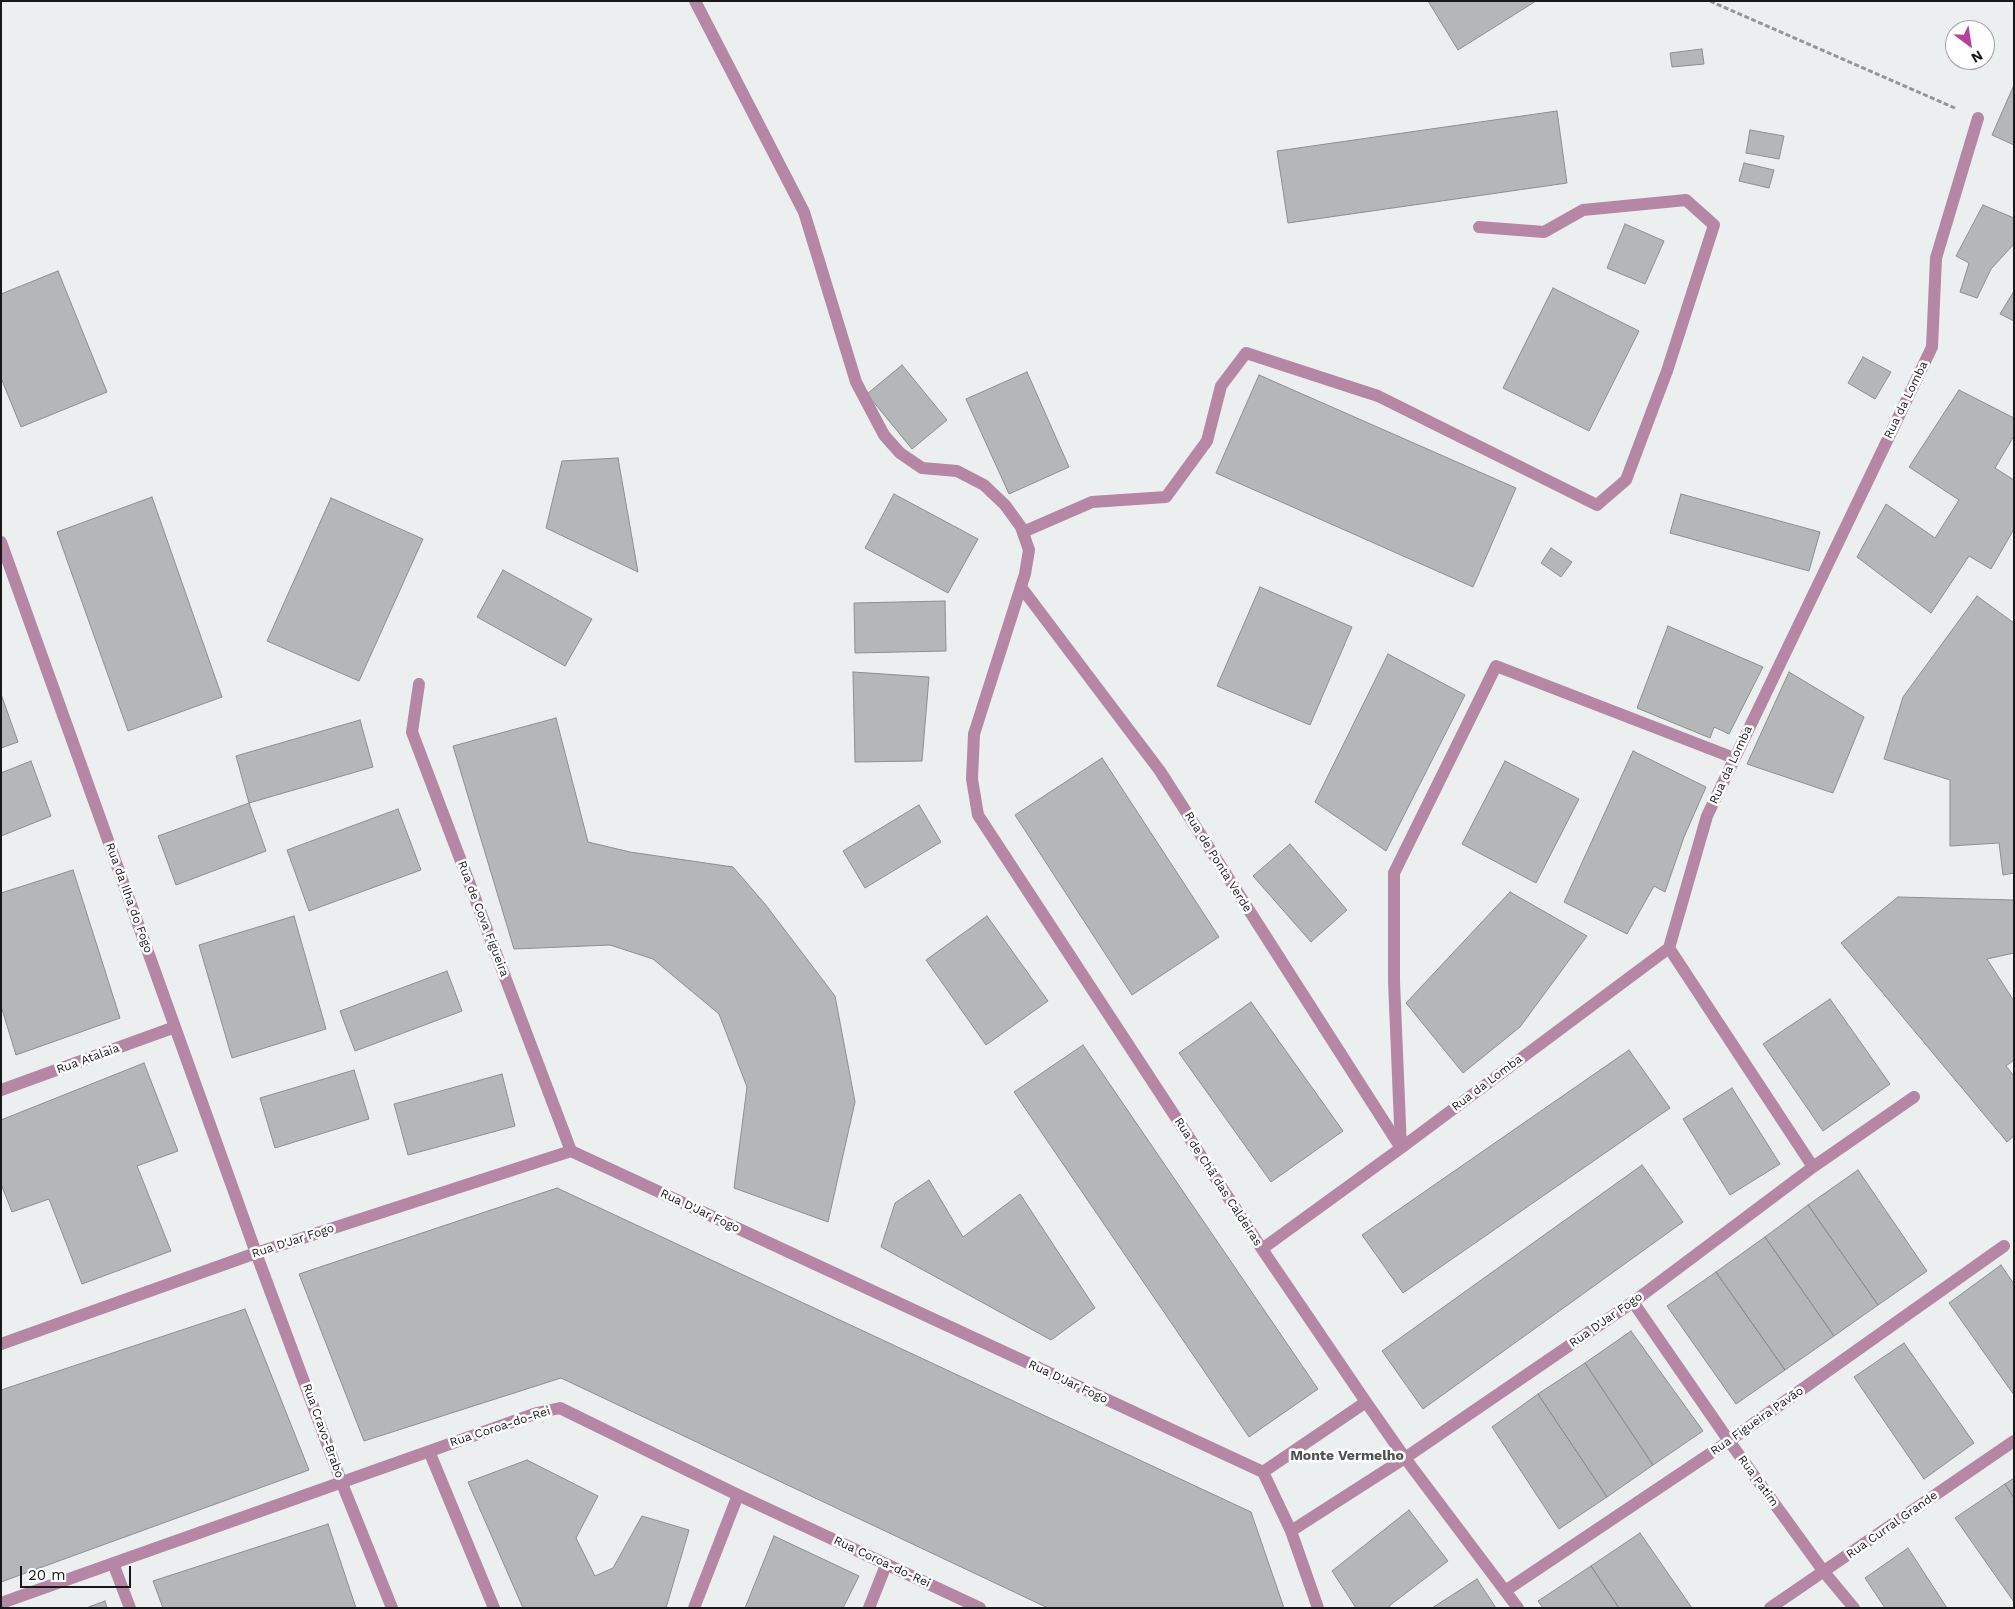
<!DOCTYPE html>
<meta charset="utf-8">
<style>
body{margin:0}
#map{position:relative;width:2015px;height:1609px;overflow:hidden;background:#ebefef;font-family:"Work Sans",sans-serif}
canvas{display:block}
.frame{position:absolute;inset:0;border:2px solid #171818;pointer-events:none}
.north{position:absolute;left:1945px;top:20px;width:50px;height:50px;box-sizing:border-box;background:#fff;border:1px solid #a2a3a3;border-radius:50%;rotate:149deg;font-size:14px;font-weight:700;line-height:20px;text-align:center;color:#171818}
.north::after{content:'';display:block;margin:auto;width:18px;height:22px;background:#b74198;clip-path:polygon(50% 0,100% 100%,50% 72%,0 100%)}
.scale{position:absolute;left:20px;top:1566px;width:111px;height:22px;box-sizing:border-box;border:2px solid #171818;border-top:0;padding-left:6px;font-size:15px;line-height:18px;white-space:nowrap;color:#171818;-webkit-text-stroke:4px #fff;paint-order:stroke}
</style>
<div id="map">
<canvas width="2015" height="1609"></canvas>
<div class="frame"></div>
<div class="north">N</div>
<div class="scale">20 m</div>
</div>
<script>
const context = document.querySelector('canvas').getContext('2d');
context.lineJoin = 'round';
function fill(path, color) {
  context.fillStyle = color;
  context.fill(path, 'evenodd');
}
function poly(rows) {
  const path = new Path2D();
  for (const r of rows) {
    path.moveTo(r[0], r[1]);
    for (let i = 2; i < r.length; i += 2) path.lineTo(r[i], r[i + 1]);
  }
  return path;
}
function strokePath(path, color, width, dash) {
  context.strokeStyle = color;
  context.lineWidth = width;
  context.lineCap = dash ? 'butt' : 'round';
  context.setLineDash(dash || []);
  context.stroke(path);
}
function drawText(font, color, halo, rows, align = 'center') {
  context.font = font + ' "Work Sans",sans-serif';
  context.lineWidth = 5;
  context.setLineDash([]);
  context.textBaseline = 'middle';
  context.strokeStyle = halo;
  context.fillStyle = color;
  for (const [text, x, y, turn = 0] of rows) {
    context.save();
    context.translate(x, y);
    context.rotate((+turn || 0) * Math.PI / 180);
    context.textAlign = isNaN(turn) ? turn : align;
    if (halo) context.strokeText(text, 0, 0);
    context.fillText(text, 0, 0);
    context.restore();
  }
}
const building = poly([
 [1428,1,1536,1,1458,50,1428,1],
 [1702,49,1704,64,1672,67,1670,53,1702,49],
 [2014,85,2014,145,1992,135,2014,85],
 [1557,111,1567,183,1288,223,1277,151,1557,111],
 [1750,130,1784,136,1779,159,1746,153,1750,130],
 [1744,163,1774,170,1769,188,1739,181,1744,163],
 [1983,205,2014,218,2014,244,1991,269,1977,298,1960,292,1969,263,1956,256,1983,205],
 [1625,224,1664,241,1645,284,1607,268,1625,224],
 [58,271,107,392,21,427,1,378,1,294,58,271],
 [1553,288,1639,331,1589,431,1503,388,1553,288],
 [2014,291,2014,321,2000,314,2014,291],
 [1863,357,1891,372,1875,399,1848,383,1863,357],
 [902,365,947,420,912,449,867,394,902,365],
 [1027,372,1069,467,1009,494,966,399,1027,372],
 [1259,375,1516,488,1473,587,1216,473,1259,375],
 [1959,390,2014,418,2014,436,1995,468,2014,480,2014,529,1991,569,1969,556,1931,613,1857,557,1886,504,1935,538,1959,500,1909,467,1959,390],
 [618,458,638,572,546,528,562,461,618,458],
 [894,494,978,539,948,593,865,548,894,494],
 [1681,494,1820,532,1809,571,1670,533,1681,494],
 [152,497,222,697,128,731,57,532,152,497],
 [331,498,423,539,359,681,267,641,331,498],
 [1551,548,1572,562,1561,577,1541,563,1551,548],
 [503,570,592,619,565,666,477,617,503,570],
 [1260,587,1352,627,1310,725,1217,686,1260,587],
 [1977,596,2014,623,2014,873,2003,875,1999,843,1950,846,1950,780,1884,759,1903,697,1977,596],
 [945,601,946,651,855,653,854,603,945,601],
 [1668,626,1763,667,1729,734,1714,727,1710,738,1637,708,1668,626],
 [1388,654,1465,695,1386,851,1315,802,1388,654],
 [853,672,929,677,922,761,855,762,853,672],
 [1789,672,1864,717,1833,793,1747,764,1789,672],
 [1,694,18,742,1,748,1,694],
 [556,718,588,842,630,852,733,867,765,904,835,996,855,1102,828,1222,734,1188,747,1087,719,1014,653,959,610,945,514,949,453,746,556,718],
 [360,720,373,767,249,803,236,756,360,720],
 [1633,751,1706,787,1684,837,1665,892,1654,886,1627,934,1564,902,1633,751],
 [1102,758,1219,937,1132,995,1015,815,1102,758],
 [31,761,51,816,1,836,1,773,31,761],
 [1505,761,1579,799,1536,883,1462,844,1505,761],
 [249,803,266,851,176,885,158,836,249,803],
 [919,805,941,842,865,888,843,851,919,805],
 [398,809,421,870,309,911,287,850,398,809],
 [1290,844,1347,910,1311,942,1253,876,1290,844],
 [73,870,120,1018,16,1055,1,1006,1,893,73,870],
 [1510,892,1587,936,1520,1027,1463,1073,1406,1003,1510,892],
 [1898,897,2014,900,2014,953,1987,959,2014,1001,2014,1060,2006,1066,2014,1076,2014,1136,2007,1142,1841,943,1898,897],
 [294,916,326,1029,232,1058,199,945,294,916],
 [987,916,1048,1001,986,1045,926,960,987,916],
 [447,971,462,1011,355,1051,340,1011,447,971],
 [1830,999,1890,1084,1823,1131,1763,1044,1830,999],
 [1251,1002,1343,1131,1271,1182,1179,1053,1251,1002],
 [1083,1045,1318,1389,1249,1437,1014,1092,1083,1045],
 [1629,1050,1670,1108,1403,1293,1362,1235,1629,1050],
 [144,1063,178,1151,137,1166,171,1251,82,1284,49,1199,12,1212,1,1184,1,1120,144,1063],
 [354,1070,369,1119,275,1148,260,1098,354,1070],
 [502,1074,515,1126,408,1155,394,1104,502,1074],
 [1732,1088,1780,1164,1730,1195,1683,1119,1732,1088],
 [1642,1165,1683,1222,1423,1409,1382,1351,1642,1165],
 [1858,1170,1927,1271,1878,1305,1808,1205,1858,1170],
 [929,1180,963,1237,1020,1194,1095,1308,1051,1340,881,1247,895,1203,929,1180],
 [557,1188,1251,1512,1284,1608,1048,1608,561,1378,364,1441,299,1274,557,1188],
 [1808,1205,1878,1305,1834,1336,1765,1237,1808,1205],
 [1765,1237,1834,1336,1785,1370,1716,1272,1765,1237],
 [2001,1265,2014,1284,2014,1395,1949,1303,2001,1265],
 [1716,1272,1785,1370,1736,1404,1667,1306,1716,1272],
 [245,1309,309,1470,1,1582,1,1390,245,1309],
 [1631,1331,1703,1431,1653,1465,1585,1363,1631,1331],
 [1904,1343,1974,1443,1924,1479,1854,1377,1904,1343],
 [1585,1363,1653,1465,1607,1497,1538,1394,1585,1363],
 [1538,1394,1607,1497,1559,1529,1492,1427,1538,1394],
 [527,1460,598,1496,576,1538,595,1576,613,1568,642,1516,689,1530,666,1608,523,1608,468,1482,527,1460],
 [2014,1478,2014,1498,2005,1484,2014,1478],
 [2005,1484,2014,1498,2014,1602,1955,1518,2005,1484],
 [1409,1510,1448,1561,1389,1606,1390,1608,1356,1608,1332,1571,1409,1510],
 [328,1524,356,1608,163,1608,153,1581,328,1524],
 [1640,1533,1692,1608,1619,1608,1591,1566,1640,1533],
 [774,1536,859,1576,843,1608,745,1608,774,1536],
 [1908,1548,1947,1608,1885,1608,1865,1578,1908,1548],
 [1591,1566,1619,1608,1543,1608,1538,1601,1591,1566],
 [1477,1579,1496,1608,1432,1608,1477,1579],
 [105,1601,107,1608,86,1608,105,1601]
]);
fill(building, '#b3b7b7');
strokePath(building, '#8b8f8f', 1);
strokePath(poly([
 [1710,1,1955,108]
]), '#939696', 3, [5, 2.5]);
strokePath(poly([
 [1023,532,1092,502,1166,497,1207,441,1221,386,1246,353,1378,396,1597,505,1626,480,1667,371,1714,225,1686,200,1583,210,1544,232,1479,227]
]), '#b686a5', 12);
strokePath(poly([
 [695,1,804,212,856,382,884,435,900,453,922,468,957,471,984,485,1005,505,1021,527,1029,550,1025,574,974,734,972,779,978,815,1262,1249,1366,1402,1405,1458,1518,1608],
 [1,542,256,1253,341,1481,392,1608],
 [1021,587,1160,771,1401,1148],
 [419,684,412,732,571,1151],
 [1669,948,1813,1167],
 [1,1090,175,1027],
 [1401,1148,1394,981,1394,873,1496,666,1734,758],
 [1262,1249,1401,1148,1669,948,1707,816,1932,347,1936,258,1978,118],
 [1633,1302,1729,1441,1824,1572,1854,1608],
 [1,1344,256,1253,571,1151,1263,1472],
 [429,1451,494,1608],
 [1263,1472,1291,1531,1318,1608],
 [1263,1472,1366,1402],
 [1291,1531,1405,1458,1633,1302,1813,1167,1914,1097],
 [113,1563,130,1608],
 [1505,1591,1729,1441,2004,1246],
 [1,1603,537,1413,560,1408,738,1495,980,1608],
 [694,1608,738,1495],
 [869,1608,886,1565],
 [1770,1608,2014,1441]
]), '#b686a5', 12);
drawText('12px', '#171818', '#fff', [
 ["Rua da Lomba",1906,400,-64],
 ["Rua da Lomba",1731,765,-65],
 ["Rua de Ponta Verde",1218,862,58],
 ["Rua da Ilha do Fogo",129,898,70],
 ["Rua de Cova Figueira",483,919,69],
 ["Rua Atalaia",88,1059,-20],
 ["Rua da Lomba",1487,1083,-37],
 ["Rua de Chã das Caldeiras",1218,1182,57],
 ["Rua D'Jar Fogo",700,1211,25],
 ["Rua D'Jar Fogo",293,1241,-18],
 ["Rua D'Jar Fogo",1606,1320,-35],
 ["Rua D'Jar Fogo",1068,1382,25],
 ["Rua Figueira Pavão",1757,1421,-35],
 ["Rua Coroa-do-Rei",500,1427,-18],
 ["Rua Cravo-Brabo",323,1431,70],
 ["Rua Patim",1758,1481,54],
 ["Rua Curral Grande",1892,1525,-35],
 ["Rua Coroa-do-Rei",882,1562,25]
]);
drawText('bold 14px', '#4f5252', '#fff', [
 ["Monte Vermelho",1347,1456]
]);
</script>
